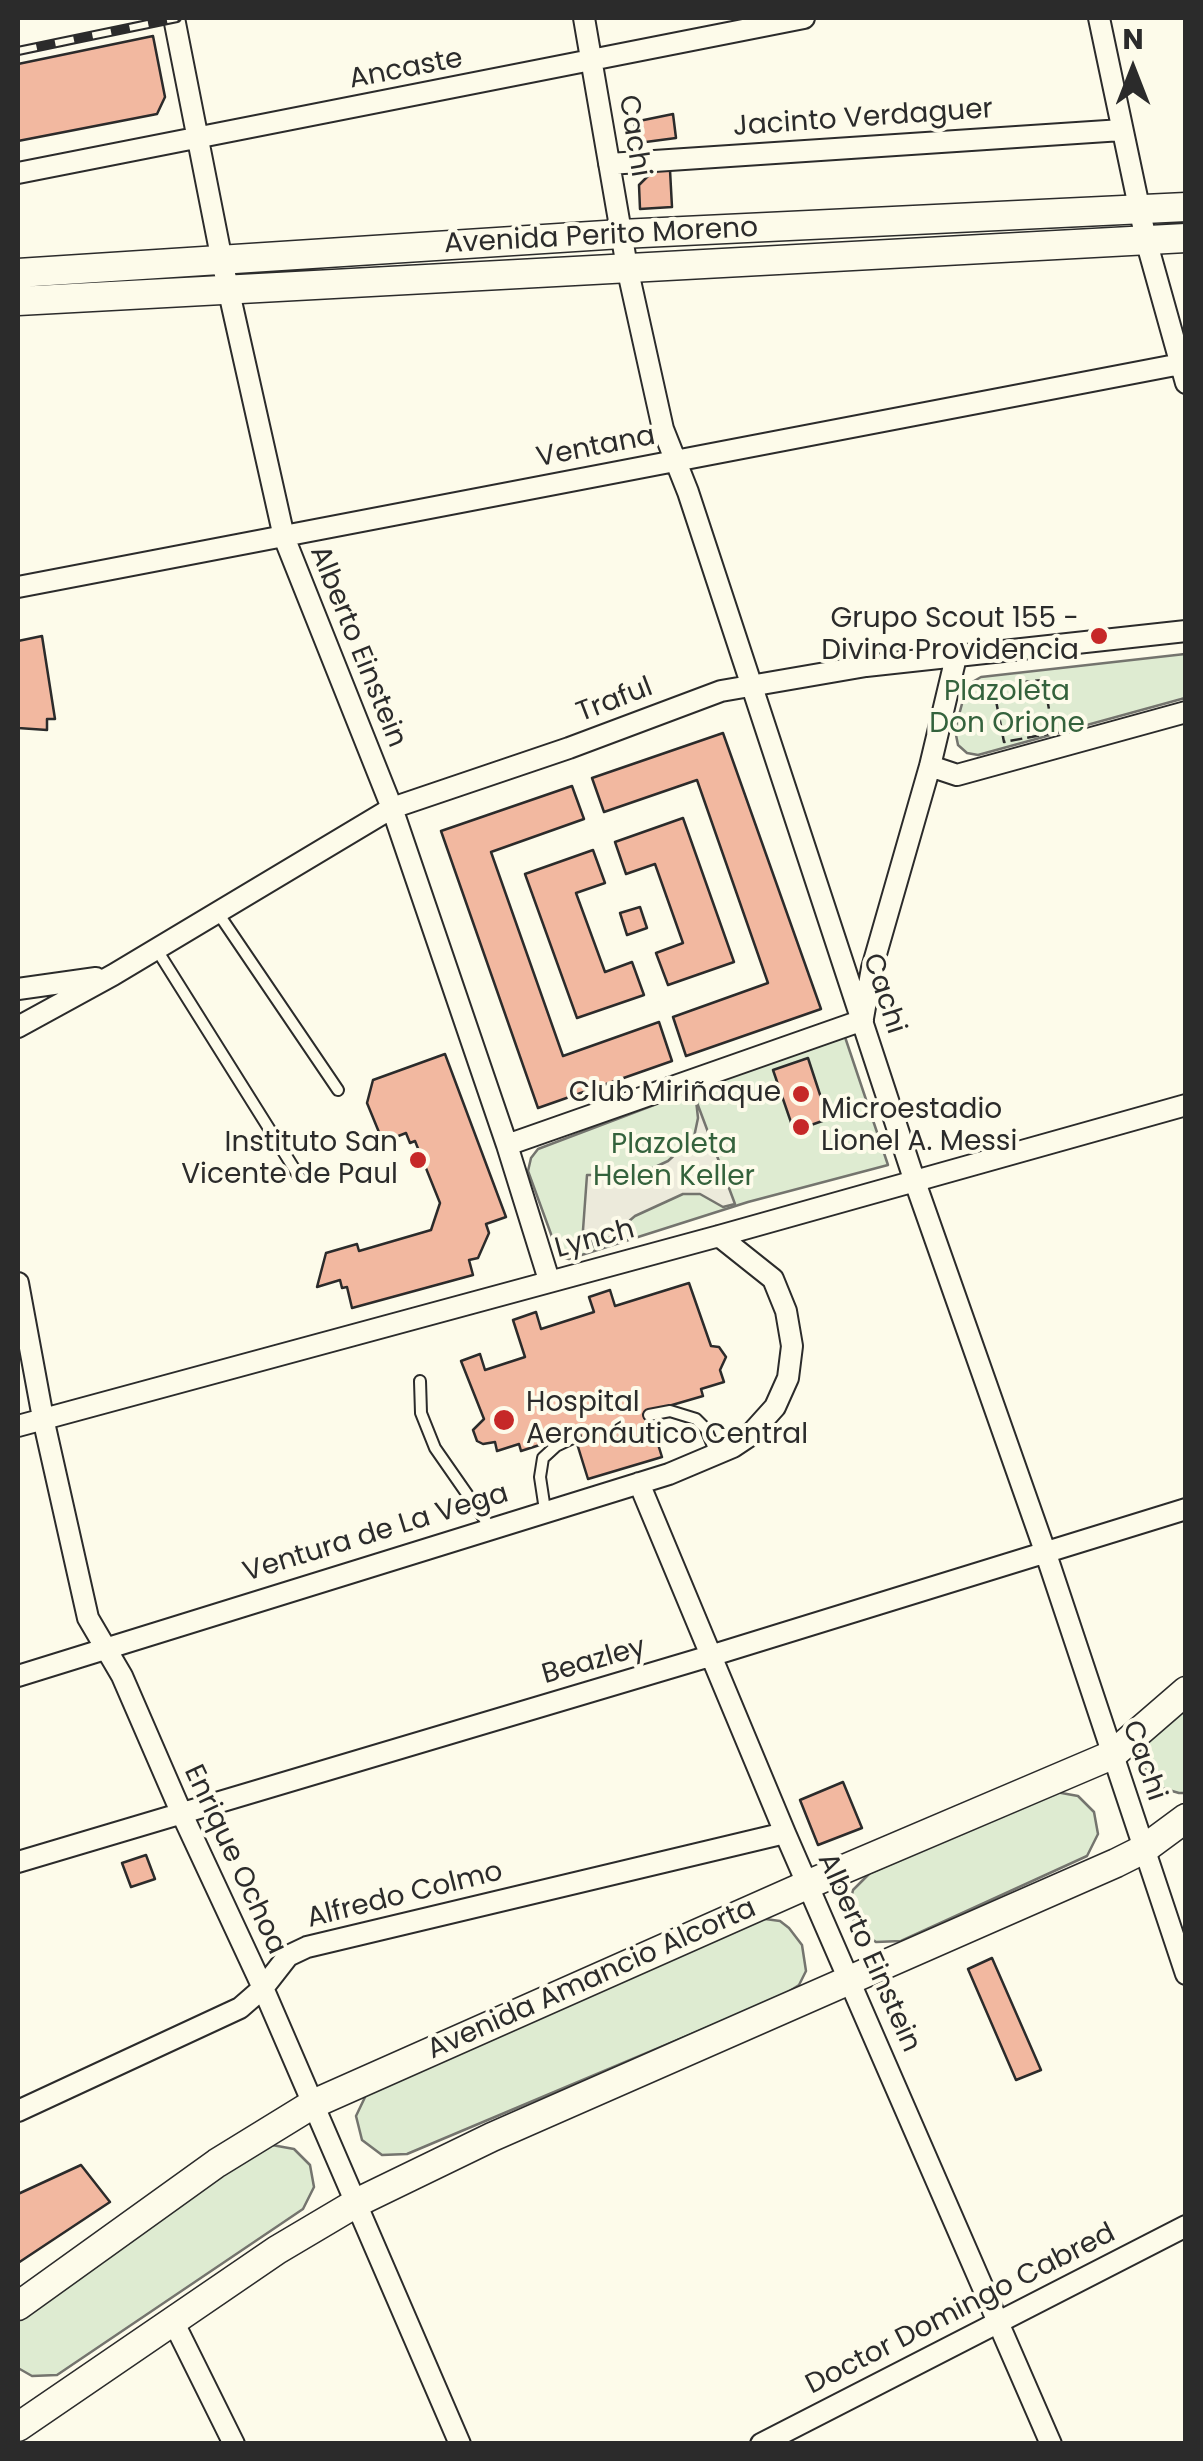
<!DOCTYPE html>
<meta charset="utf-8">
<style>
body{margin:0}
#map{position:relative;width:1203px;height:2461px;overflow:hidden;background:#fdfbea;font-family:Poppins,sans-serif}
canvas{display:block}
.frame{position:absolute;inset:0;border:20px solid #2b2b2b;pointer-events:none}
.north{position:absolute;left:1083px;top:20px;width:100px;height:100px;-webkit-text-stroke:8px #fdfbea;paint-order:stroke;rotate:0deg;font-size:28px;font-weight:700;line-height:40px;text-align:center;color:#2b2b2b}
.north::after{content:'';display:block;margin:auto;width:35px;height:45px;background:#2b2b2b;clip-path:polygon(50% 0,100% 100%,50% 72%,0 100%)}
</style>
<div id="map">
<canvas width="1203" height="2461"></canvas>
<div class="frame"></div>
<div class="north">N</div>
</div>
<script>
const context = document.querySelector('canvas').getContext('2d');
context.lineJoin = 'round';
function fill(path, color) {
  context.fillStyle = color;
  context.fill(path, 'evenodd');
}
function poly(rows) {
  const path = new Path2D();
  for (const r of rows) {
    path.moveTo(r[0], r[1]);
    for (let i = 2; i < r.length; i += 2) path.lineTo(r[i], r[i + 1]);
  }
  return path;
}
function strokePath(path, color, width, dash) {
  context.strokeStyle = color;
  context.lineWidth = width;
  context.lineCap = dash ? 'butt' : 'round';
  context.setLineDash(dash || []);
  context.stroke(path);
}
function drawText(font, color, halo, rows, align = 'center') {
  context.font = font + ' Poppins,sans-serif';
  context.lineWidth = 8;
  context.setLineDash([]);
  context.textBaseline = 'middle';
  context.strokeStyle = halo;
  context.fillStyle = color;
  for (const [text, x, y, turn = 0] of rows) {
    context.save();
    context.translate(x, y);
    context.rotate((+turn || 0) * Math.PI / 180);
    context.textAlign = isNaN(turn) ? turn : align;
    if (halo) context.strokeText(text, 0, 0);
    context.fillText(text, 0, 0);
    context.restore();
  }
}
const green = poly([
 [1185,654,1185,698,978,755,967,753,958,745,955,730,967,685,981,677,1185,654],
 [845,1037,888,1165,748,1202,569,1259,559,1256,528,1171,531,1158,538,1149,712,1083,845,1037],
 [1185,1699,1185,1793,1179,1793,1155,1786,1148,1777,1140,1754,1142,1744,1185,1699],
 [1056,1792,1078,1796,1094,1812,1098,1834,1087,1856,901,1941,876,1942,855,1927,850,1903,853,1890,870,1873,1056,1792],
 [758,1918,780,1921,789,1928,802,1945,806,1971,799,1985,782,1996,407,2154,382,2155,362,2140,356,2116,367,2093,758,1918],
 [272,2145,294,2149,310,2165,314,2187,303,2209,57,2375,32,2376,18,2368,18,2314,261,2149,272,2145]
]);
fill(green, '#deebd1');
strokePath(green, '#74746e', 2.5);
const parking = poly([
 [696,1100,735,1204,723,1207,700,1194,683,1194,635,1216,596,1249,583,1230,587,1175,638,1175,668,1161,694,1137,698,1118,696,1100]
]);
fill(parking, '#eceadb');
strokePath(parking, '#74746e', 2.5);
const building = poly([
 [153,36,165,97,157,114,18,141,18,64,153,36],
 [673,114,676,138,638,143,634,122,673,114],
 [654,170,670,170,672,207,640,209,639,185,654,170],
 [42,636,55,719,47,719,47,730,18,728,18,641,42,636],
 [723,733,821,1009,686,1056,673,1017,768,983,697,780,604,812,592,778,723,733],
 [572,786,584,819,491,852,563,1056,659,1022,672,1061,538,1108,441,831,572,786],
 [683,818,734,962,668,985,656,953,683,943,655,864,626,874,615,842,683,818],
 [593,850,605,883,576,893,605,972,632,962,644,995,577,1018,525,874,593,850],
 [640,907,647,928,627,935,620,913,640,907],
 [445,1054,506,1217,486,1224,489,1233,478,1258,469,1260,473,1275,352,1308,347,1287,342,1288,340,1280,317,1287,326,1253,357,1244,359,1251,431,1230,440,1203,415,1141,410,1143,406,1133,383,1142,367,1103,373,1080,445,1054],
 [808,1058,828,1119,794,1131,773,1070,808,1058],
 [689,1283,711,1346,719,1347,726,1357,720,1370,724,1382,701,1389,703,1396,648,1412,662,1457,588,1479,574,1434,521,1451,519,1444,497,1451,495,1442,483,1444,477,1441,473,1430,484,1419,461,1361,480,1354,485,1370,525,1357,513,1320,536,1312,541,1329,594,1312,589,1297,610,1290,615,1306,689,1283],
 [843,1782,862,1828,818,1845,800,1800,843,1782],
 [146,1855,155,1879,131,1887,122,1863,146,1855],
 [992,1958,1041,2070,1016,2080,968,1969,992,1958],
 [81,2165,110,2202,18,2263,18,2194,81,2165]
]);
fill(building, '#f2b8a0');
strokePath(building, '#2b2b2b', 2.5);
const lane = poly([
 [218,913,338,1090],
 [157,950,300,1178],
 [420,1381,421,1413,435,1448,490,1527],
 [649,1415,670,1411,696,1419,706,1429,717,1456],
 [545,1510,540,1477,543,1458,556,1446,575,1437]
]);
const street = poly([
 [174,18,222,261,284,537,392,808,507,1145,549,1280],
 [584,18,627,267,663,429,688,492,914,1179,1045,1551,1186,1974],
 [1099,18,1146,240,1186,383],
 [609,164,1122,130],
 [18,173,804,18],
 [18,587,1186,363],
 [930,766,957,775,1186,712],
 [18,989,96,978],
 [863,1018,872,968,930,766,956,657],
 [18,1027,113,975,392,808,569,748,721,691,866,666,1186,631],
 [507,1145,863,1020],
 [18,1283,43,1418,88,1618,122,1676,181,1812,263,1988,460,2444],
 [18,1426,719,1236,1186,1105],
 [639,1483,785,1833,1051,2444],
 [18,1676,669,1474,733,1447,748,1437,775,1407,788,1378,792,1346,786,1311,773,1279,719,1236],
 [18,1862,710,1656,1186,1509],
 [18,2111,240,2008,263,1988,288,1956,307,1947,785,1833],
 [174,2323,234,2444],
 [761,2444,1186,2226]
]);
const secondary = poly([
 [18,273,621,234,1186,207],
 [18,301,1186,238],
 [18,2306,217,2163,313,2104,809,1884,1112,1755,1186,1691],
 [18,2427,277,2250,358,2202,492,2137,1116,1863,1144,1849,1186,1818]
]);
strokePath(lane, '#2b2b2b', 14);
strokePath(street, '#2b2b2b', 24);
strokePath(secondary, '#2b2b2b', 31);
strokePath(lane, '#fdfbea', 10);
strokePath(street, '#fdfbea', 20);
strokePath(secondary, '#fdfbea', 28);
const rail = poly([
 [18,51,177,18]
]);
strokePath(rail, '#2b2b2b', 10);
strokePath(rail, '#fdfbea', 6, [19]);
strokePath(poly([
 [1044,680,1053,733,1004,742,993,685,1044,680]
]), '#2b2b2b', 2.5, [12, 5]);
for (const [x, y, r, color] of [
 [1099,636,10,"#c62828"],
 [801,1094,10,"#c62828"],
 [801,1127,10,"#c62828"],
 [418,1160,10,"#c62828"],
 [504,1420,12,"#c62828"]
]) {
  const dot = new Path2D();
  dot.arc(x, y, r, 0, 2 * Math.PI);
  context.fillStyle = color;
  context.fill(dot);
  strokePath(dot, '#fdfbea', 4);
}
drawText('28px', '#2b2b2b', '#fdfbea', [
 ["Ancaste",406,70,-11],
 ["Jacinto Verdaguer",863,119,-4],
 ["Cachi",633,136,81],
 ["Avenida Perito Moreno",601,237,-3],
 ["Ventana",596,448,-11],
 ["Alberto Einstein",357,647,68],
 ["Traful",615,701,-21],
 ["Cachi",883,994,72],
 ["Lynch",595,1240,-15],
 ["Ventura de La Vega",376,1534,-17],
 ["Beazley",594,1662,-16],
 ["Cachi",1143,1761,71],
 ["Enrique Ochoa",234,1860,65],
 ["Alfredo Colmo",405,1896,-14],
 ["Alberto Einstein",868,1953,66],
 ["Avenida Amancio Alcorta",592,1980,-24],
 ["Doctor Domingo Cabred",961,2310,-27]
]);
drawText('28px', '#2b2b2b', '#fdfbea', [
 ["Grupo Scout 155 -",1079,620],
 ["Divina Providencia",1079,652],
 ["Club Miriñaque",781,1094],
 ["Microestadio",821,1111,"left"],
 ["Lionel A. Messi",821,1143,"left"],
 ["Instituto San",398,1144],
 ["Vicente de Paul",398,1176],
 ["Hospital",526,1404,"left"],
 ["Aeronáutico Central",526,1436,"left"]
], 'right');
drawText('28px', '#34623c', '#fdfbea', [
 ["Plazoleta",1007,693],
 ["Don Orione",1007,725],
 ["Plazoleta",674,1146],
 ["Helen Keller",674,1178]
]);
</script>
